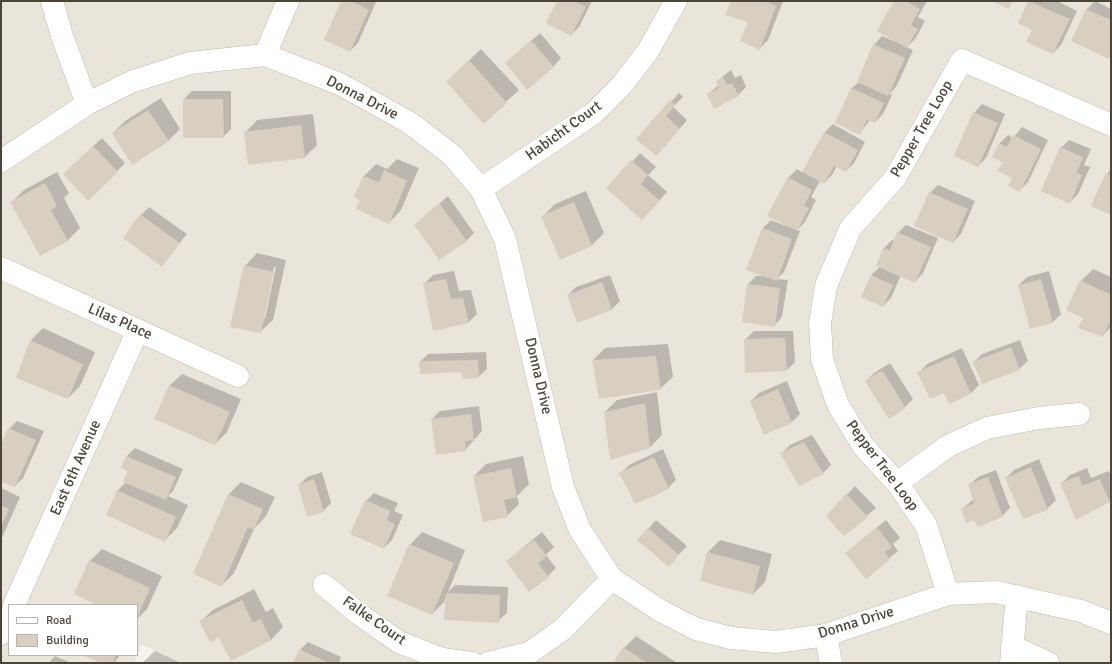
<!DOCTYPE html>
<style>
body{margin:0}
#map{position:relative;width:1112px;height:664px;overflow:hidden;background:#f6f3ec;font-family:Signika,sans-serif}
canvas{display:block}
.frame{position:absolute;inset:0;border:2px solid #4b4439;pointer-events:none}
.legend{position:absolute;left:8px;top:604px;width:130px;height:52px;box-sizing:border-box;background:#fff;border:1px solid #b7b4b0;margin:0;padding:5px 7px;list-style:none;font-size:12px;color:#4b4439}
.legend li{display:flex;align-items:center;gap:8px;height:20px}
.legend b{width:20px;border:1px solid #b7b4b0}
</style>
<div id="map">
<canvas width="1112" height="664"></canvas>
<div class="frame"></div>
<ul class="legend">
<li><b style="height:5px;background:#fff"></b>Road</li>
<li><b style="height:11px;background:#d8cfc1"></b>Building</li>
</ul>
</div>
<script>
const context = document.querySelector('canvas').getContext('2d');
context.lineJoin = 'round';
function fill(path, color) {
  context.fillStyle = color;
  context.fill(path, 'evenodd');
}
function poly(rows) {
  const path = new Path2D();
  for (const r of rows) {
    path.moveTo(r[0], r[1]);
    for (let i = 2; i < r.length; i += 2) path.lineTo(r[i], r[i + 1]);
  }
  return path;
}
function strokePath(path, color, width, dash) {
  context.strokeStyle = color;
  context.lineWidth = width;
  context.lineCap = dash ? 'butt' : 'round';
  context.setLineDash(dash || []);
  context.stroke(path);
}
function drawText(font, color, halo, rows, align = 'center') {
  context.font = font + ' Signika,sans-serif';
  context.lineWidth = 4;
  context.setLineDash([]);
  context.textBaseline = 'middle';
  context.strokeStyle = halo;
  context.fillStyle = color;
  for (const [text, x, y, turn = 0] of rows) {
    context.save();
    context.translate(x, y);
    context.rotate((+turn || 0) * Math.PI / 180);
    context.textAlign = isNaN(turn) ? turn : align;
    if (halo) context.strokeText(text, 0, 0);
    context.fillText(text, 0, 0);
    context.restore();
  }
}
fill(poly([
 [1,1,1111,1,1111,663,183,663,142,645,134,663,1,663],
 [9,605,137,605,137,655,9,655]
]), '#eae5da');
fill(poly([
 [342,1,376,2,358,43,350,51],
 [558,1,592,1,579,27,571,35],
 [732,1,783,1,768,40,760,48,749,22],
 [896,1,927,1,918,17,925,21,915,39,907,47,913,50,896,87,889,94,892,95,883,114,875,122,870,120,860,133,837,123,852,88,859,82,874,45,882,36,896,42],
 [1029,1,1057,1,1077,11,1061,45,1053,53,1034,29,1019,23],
 [1095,1,1111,9,1111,56,1109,57,1072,40,1087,9],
 [540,33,561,58,553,67,506,63],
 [481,49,519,90,484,122,459,70],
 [731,70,735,78,741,75,746,87,738,95,708,94,719,85,717,81],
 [192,91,231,91,231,129,223,137,184,99],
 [679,93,683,97,673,107,687,120,664,147,638,139],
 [161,98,180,129,168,141,113,133,125,121],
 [982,104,1005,114,986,158,978,166,974,113],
 [313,114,317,145,304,158,245,133,257,120],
 [833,124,865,142,854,163,846,171,837,166,832,175,824,183,820,181,811,197,816,200,805,222,797,230,800,231,784,272,777,279,788,280,782,317,774,326,743,321,748,284,756,276,767,276,763,228,771,220,786,226,788,178,797,169,803,173,825,132],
 [1022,127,1048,140,1028,182,1020,190,1003,162,993,157,1000,143,1008,135,1013,138],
 [102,138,125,163,117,171,72,166],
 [1069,140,1091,149,1084,165,1090,167,1078,194,1070,202,1061,148],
 [640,153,656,167,648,175,667,192,650,211,608,188],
 [397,159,419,168,401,210,389,223,361,200,355,197,364,176,376,164,387,169],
 [1111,169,1111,214,1107,174],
 [57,172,69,193,64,198,80,228,68,240,40,255,12,202,24,190],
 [938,185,975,201,961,234,953,242,930,193],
 [586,191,604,233,592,245,543,216,555,204],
 [448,196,474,233,466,241,415,225],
 [149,207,187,234,162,265,141,215],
 [906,225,938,238,923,273,915,282,901,275,891,298,883,306,862,296,871,275,880,267,884,248,892,240,895,241,898,233],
 [257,253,286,260,273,320,260,332,245,266],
 [274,267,276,267,265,319,263,319],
 [1093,269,1111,277,1111,327,1102,336,1085,318,1081,281],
 [454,271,459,291,471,290,477,314,469,322,424,284,433,275],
 [1049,271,1061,314,1053,322,1019,285,1027,277],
 [610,275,620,301,612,309,578,322,568,295,576,287],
 [43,328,95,352,80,386,68,398,18,377,31,340],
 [754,331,793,331,795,362,787,370,746,372,745,340],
 [1020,340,1028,361,1019,369,974,362,982,354],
 [668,344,673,377,660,389,593,360,605,348],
 [962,348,979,385,971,393,950,403,944,391,919,373,927,364],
 [486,352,487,369,478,377,420,362,428,354],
 [890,363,913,399,905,407,866,381,874,373],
 [182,374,241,399,227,432,215,444,169,386],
 [787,381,800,414,792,422,764,434,751,401,759,393],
 [657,392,662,435,650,447,605,412,617,400],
 [479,406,482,431,465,450,432,419,440,411],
 [17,421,44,431,23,478,15,486,1,481,1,448,9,429],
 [812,435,831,465,823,473,782,453,790,445],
 [135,448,183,469,173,491,168,496,188,505,177,528,165,540,117,491,126,482,129,471,122,468,127,456],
 [663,449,676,480,668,488,620,474,629,465],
 [523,456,529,484,517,496,519,504,507,516,474,476,486,464],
 [1039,459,1056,500,1047,509,1006,478,1014,470],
 [1087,468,1091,478,1109,471,1111,477,1111,499,1109,501,1062,483,1070,475],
 [996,470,1010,508,1002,516,975,518,962,509,974,499,969,485,978,477],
 [322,472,331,503,323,511,299,485,307,477],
 [241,482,275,497,266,516,254,529,234,573,222,585,194,573,229,494],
 [855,486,876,508,844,535,828,516],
 [1,488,20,497,1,540],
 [374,493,398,503,394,511,403,515,392,540,384,548,366,501],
 [656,520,687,546,669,565,648,529],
 [886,520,900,538,893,544,898,551,866,578,846,553],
 [422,532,465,550,448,592,455,585,508,587,507,613,498,621,446,596,444,602,432,614,410,545],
 [542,532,554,547,546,555,556,568,548,576,507,561],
 [720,540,772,554,765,582,753,594,708,552],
 [102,549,162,576,147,609,137,619,137,605,100,605,90,561],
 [254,589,266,612,273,608,283,627,271,640,231,660,219,636,200,622,213,610],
 [636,636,677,663,614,663,624,648],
 [308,642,341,657,339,663,294,663,300,650],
 [155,651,182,663,142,663],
 [85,655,120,655,114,663,103,663],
 [55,656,71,663,49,663]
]), '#0003');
fill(poly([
 [341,1,351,1,369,10,350,52,324,40],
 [557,1,573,1,586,7,571,36,546,23],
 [731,1,764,1,776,6,760,50,740,41,748,22,725,15],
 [894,1,906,1,920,9,911,25,918,29,907,48,877,31],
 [992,1,1012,1,1009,9],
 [1028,1,1070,19,1053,54,1026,42,1032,30,1018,23],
 [1086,9,1111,20,1111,55,1109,59,1071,41],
 [531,40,554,67,527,90,505,63],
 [873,44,905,58,888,96,857,82],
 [469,60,507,103,484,124,446,82],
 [723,77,727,85,732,83,739,96,714,109,707,94,719,88,716,81],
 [851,88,884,103,875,123,867,120,860,135,835,123],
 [183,99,223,99,224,138,183,138],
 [670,100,675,105,666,116,680,129,656,156,636,139],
 [148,110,169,141,132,165,112,133],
 [973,112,998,123,978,167,954,156],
 [301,125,305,158,248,165,244,132],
 [824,132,858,150,846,172,834,166,824,184,802,172],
 [1013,135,1041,149,1020,192,1008,186,1012,178,998,171,1002,162,992,157,999,143,1007,147],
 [93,146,118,172,88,201,63,174],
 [1060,147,1083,157,1077,173,1082,175,1070,204,1041,191],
 [631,160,648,175,641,184,660,201,642,220,606,188],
 [384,170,407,181,389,224,356,209,360,200,354,197,363,176,379,182],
 [1106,173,1111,175,1111,215,1091,206],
 [788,177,812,190,804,206,809,208,797,231,767,216],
 [45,183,57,206,51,210,68,241,40,256,10,202],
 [929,192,968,209,953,243,914,226],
 [574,202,592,246,560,260,541,216],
 [439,203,467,241,439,260,414,225],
 [140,214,180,243,162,267,123,238],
 [762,228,792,239,777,281,746,270],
 [897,232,931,247,915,283,876,266,883,248,890,250],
 [244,265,274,272,261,333,230,327],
 [871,275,893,285,883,307,861,297],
 [446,279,451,299,463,298,469,323,433,331,423,283],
 [1041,279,1053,323,1030,329,1018,285],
 [1080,280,1111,295,1111,319,1103,337,1078,328,1083,318,1066,310],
 [602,282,612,310,577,323,567,295],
 [747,284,780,288,775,327,742,322],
 [785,338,787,371,745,373,744,339],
 [30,340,83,364,68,399,16,378],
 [1011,347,1020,370,982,384,973,362],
 [656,356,661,390,599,399,592,360],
 [954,356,971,394,949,404,944,393,930,399,917,372],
 [478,360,479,378,463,379,461,372,420,374,419,361],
 [882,370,906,408,889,419,865,381],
 [169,385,230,412,215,445,154,419],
 [778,389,792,423,764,435,750,401],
 [645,403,650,448,610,460,604,412],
 [471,414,474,440,465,441,466,451,436,455,431,419],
 [8,428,36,440,15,487,1,482,1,445],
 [804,442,824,474,799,486,780,453],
 [126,456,176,477,166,500,123,482,128,471,121,468],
 [654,457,669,489,635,504,619,473],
 [1031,467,1048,510,1023,519,1005,478],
 [511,468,517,497,504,500,508,517,483,522,473,476],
 [1079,476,1082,486,1100,479,1110,502,1076,520,1060,483],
 [988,477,1003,517,978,527,974,520,966,523,961,509,974,503,968,484],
 [314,479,324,512,307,517,298,485],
 [117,490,176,517,165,542,106,515],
 [228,494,263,509,254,530,248,527,222,587,193,574],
 [846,494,868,517,844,536,826,516],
 [365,500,390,511,387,520,395,524,384,549,350,534],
 [1,505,9,509,1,527],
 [877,527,892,547,885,552,890,560,866,579,845,553],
 [648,528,679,555,669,567,637,540],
 [534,540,547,556,538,563,549,577,529,592,506,561],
 [409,544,454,563,432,615,387,596],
 [707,552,760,566,753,595,700,581],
 [89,560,150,588,137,618,137,605,97,605,74,594],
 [446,593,500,595,499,623,444,620],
 [242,600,253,623,261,619,271,640,231,661,219,638,210,642,199,621],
 [623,647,647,663,613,663],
 [299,649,329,663,293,663],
 [82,655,116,655,113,663,101,663]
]), '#d8cfc1');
const minor = poly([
 [52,1,62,36,87,104],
 [265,55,288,1],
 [1,161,87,104,131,82,190,63,265,55,340,84,410,123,452,155,481,189,505,239,563,487,580,530,612,579,661,611,696,629,731,638,776,642,826,635,948,594,996,592,1081,611,1111,623],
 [481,189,594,113,621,86,648,51,676,1],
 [1,268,238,376],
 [897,483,948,446,987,428,1039,418,1079,414],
 [324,585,359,614,399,642,442,659,472,663],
 [948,594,926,525,897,483,864,447,838,405,822,359,820,323,826,286,850,229,895,178,962,60,1111,125],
 [14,605,138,330],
 [1,634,9,616],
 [826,635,831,663],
 [1012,646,1048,663],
 [488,663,529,653,562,630,612,579],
 [1011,663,1017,596]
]);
strokePath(minor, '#c2bbae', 23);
strokePath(minor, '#fff', 22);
drawText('15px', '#4b4439', '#fff', [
 ["Donna Drive",362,98,27],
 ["Pepper Tree Loop",922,129,-60],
 ["Habicht Court",564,131,-36],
 ["Lilas Place",120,322,24],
 ["Donna Drive",538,376,77],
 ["Pepper Tree Loop",882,466,53],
 ["East 6th Avenue",76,468,-66],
 ["Falke Court",374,621,35],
 ["Donna Drive",856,623,-17]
]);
</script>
